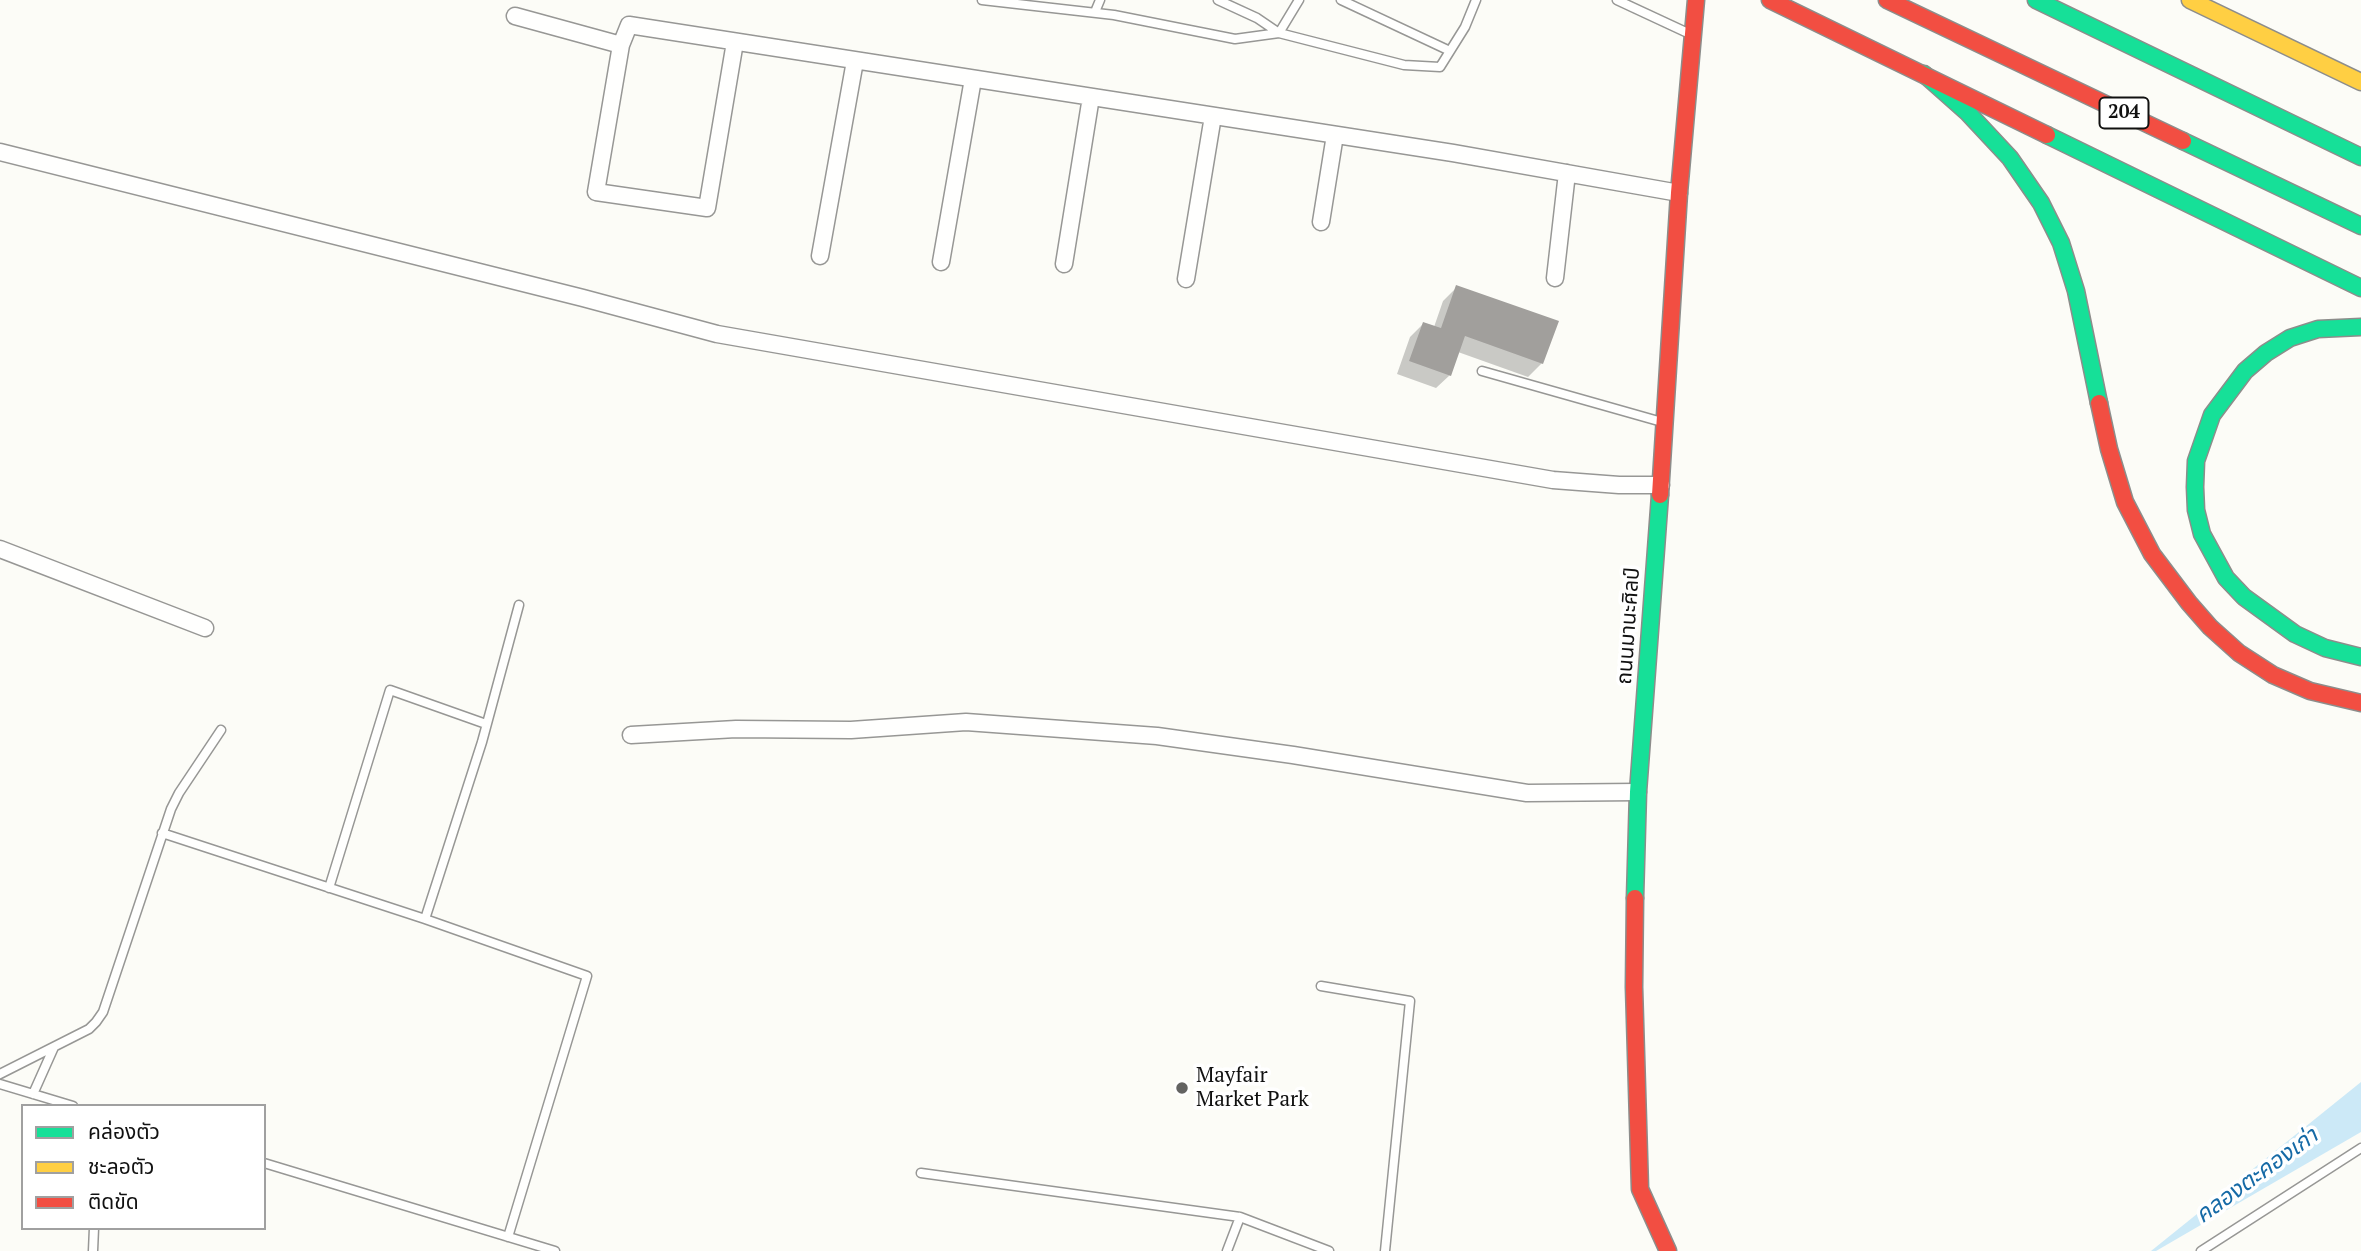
<!DOCTYPE html>
<meta charset="utf-8">
<style>
body{margin:0}
#map{position:relative;width:2361px;height:1251px;overflow:hidden;background:#fcfcf7;font-family:"PT Serif","Noto Sans Thai",serif}
canvas{display:block}
.legend{position:absolute;left:21px;top:1104px;width:245px;height:126px;box-sizing:border-box;background:#fff;border:2px solid #a0a0a0;margin:0;padding:9px 12px;list-style:none;font-size:21px;color:#111}
.legend li{display:flex;align-items:center;gap:14px;height:35px}
.legend b{width:35px;border:2px solid #a0a0a0}
</style>
<div id="map">
<canvas width="2361" height="1251"></canvas>
<ul class="legend">
<li><b style="height:9px;background:#16e098"></b>คล่องตัว</li>
<li><b style="height:9px;background:#ffcf43"></b>ชะลอตัว</li>
<li><b style="height:9px;background:#f24e42"></b>ติดขัด</li>
</ul>
</div>
<script>
const context = document.querySelector('canvas').getContext('2d');
context.lineJoin = 'round';
function fill(path, color) {
  context.fillStyle = color;
  context.fill(path, 'evenodd');
}
function poly(rows) {
  const path = new Path2D();
  for (const r of rows) {
    path.moveTo(r[0], r[1]);
    for (let i = 2; i < r.length; i += 2) path.lineTo(r[i], r[i + 1]);
  }
  return path;
}
function strokePath(path, color, width, dash) {
  context.strokeStyle = color;
  context.lineWidth = width;
  context.lineCap = dash ? 'butt' : 'round';
  context.setLineDash(dash || []);
  context.stroke(path);
}
function drawText(font, color, halo, rows, align = 'center') {
  context.font = font + ' "PT Serif","Noto Sans Thai",serif';
  context.lineWidth = 7;
  context.setLineDash([]);
  context.textBaseline = 'middle';
  context.strokeStyle = halo;
  context.fillStyle = color;
  for (const [text, x, y, turn = 0] of rows) {
    context.save();
    context.translate(x, y);
    context.rotate((+turn || 0) * Math.PI / 180);
    context.textAlign = isNaN(turn) ? turn : align;
    if (halo) context.strokeText(text, 0, 0);
    context.fillText(text, 0, 0);
    context.restore();
  }
}
fill(poly([
 [2361,1082,2361,1132,2156,1251,2151,1251]
]), '#cce9f7');
fill(poly([
 [1457,287,1542,363,1528,377,1458,352,1450,375,1436,388,1397,374,1410,337,1423,324,1434,327,1443,301]
]), '#0003');
fill(poly([
 [1456,285,1559,321,1543,364,1465,336,1451,376,1409,361,1423,322,1441,328]
]), '#a19f9c');
const lane = poly([
 [982,0,1114,15,1235,39,1279,33,1299,0],
 [1218,0,1257,18,1279,33,1404,65,1440,67,1465,27,1476,0],
 [1341,0,1450,51],
 [1617,0,1690,34],
 [1095,12,1100,0],
 [1482,371,1662,422],
 [162,833,425,919,587,976,508,1237],
 [329,888,390,690,486,724],
 [425,919,482,742,519,605],
 [1321,986,1410,1001,1385,1251],
 [0,1074,89,1029,96,1022,103,1012,171,809,179,793,221,730],
 [0,1084,73,1106],
 [33,1094,54,1047],
 [264,1163,555,1251],
 [921,1173,1240,1217,1329,1251],
 [93,1251,94,1228],
 [1227,1251,1240,1217],
 [2201,1251,2361,1148]
]);
const street = poly([
 [515,16,621,45,629,25,1453,153,1679,193],
 [621,45,596,192,707,208,735,42],
 [0,152,583,298,717,334,1553,480,1619,485,1661,485],
 [1321,222,1335,135],
 [820,256,855,61],
 [941,262,973,79],
 [1064,264,1091,97],
 [1555,278,1567,173],
 [1186,279,1213,116],
 [0,549,205,628],
 [631,735,736,729,851,730,966,722,1157,736,1293,755,1527,793,1638,792]
]);
const fast = poly([
 [2036,0,2361,157],
 [1924,74,1968,113,2010,158,2041,203,2061,243,2076,291,2099,403],
 [2047,135,2361,288],
 [2183,141,2361,226],
 [2361,327,2318,329,2290,338,2266,353,2245,371,2212,415,2196,461,2195,487,2196,510,2202,534,2226,578,2244,597,2295,634,2325,648,2361,657],
 [1635,898,1638,792,1660,495]
]);
const slow = poly([
 [2190,0,2361,82]
]);
const jam = poly([
 [1770,0,2047,135],
 [1887,0,2183,141],
 [2099,403,2109,449,2125,502,2152,554,2189,603,2210,627,2239,653,2273,675,2310,691,2361,703],
 [1660,495,1679,193,1696,0],
 [1635,898,1634,987,1640,1189,1668,1251]
]);
strokePath(lane, '#979795', 11);
strokePath(street, '#979795', 19);
strokePath(fast, '#8d8d8b', 19);
strokePath(slow, '#8d8d8b', 19);
strokePath(jam, '#8d8d8b', 19);
strokePath(lane, '#fffffe', 8);
strokePath(street, '#fffffe', 16);
strokePath(fast, '#16e098', 16);
strokePath(slow, '#ffcf43', 16);
strokePath(jam, '#f24e42', 16);
for (const [x, y, r, color] of [
 [1182,1088,7,"#636362"]
]) {
  const dot = new Path2D();
  dot.arc(x, y, r, 0, 2 * Math.PI);
  context.fillStyle = color;
  context.fill(dot);
  strokePath(dot, '#fff', 2.5);
}
for (const [x, y, w] of [
 [2124,113,49]
]) {
  const box = new Path2D();
  box.roundRect(x - w / 2, y - 15.5, w, 31, 5);
  context.fillStyle = '#fff';
  context.fill(box);
  strokePath(box, '#111', 2);
}
drawText('bold 19px', '#111', null, [
 ["204",2124,113]
]);
drawText('21px', '#111', '#fff', [
 ["ถนนมานะศิลป์",1629,626,-86]
]);
drawText('21px', '#111', '#fff', [
 ["Mayfair",1196,1076],
 ["Market Park",1196,1100]
], 'left');
drawText('italic 23px', '#166aa6', '#fff', [
 ["คลองตะคองเก่า",2257,1176,-36]
]);
</script>
